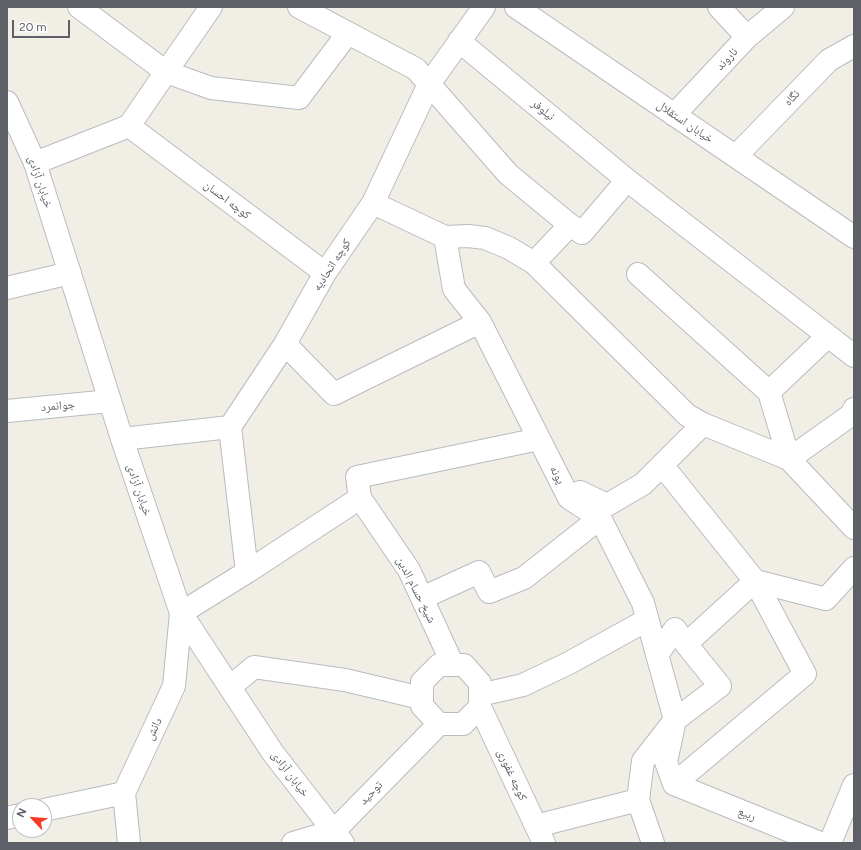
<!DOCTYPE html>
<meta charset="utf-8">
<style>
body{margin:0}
#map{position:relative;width:861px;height:850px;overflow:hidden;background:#f1eee5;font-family:Figtree,sans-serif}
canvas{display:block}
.frame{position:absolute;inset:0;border:8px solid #5d6167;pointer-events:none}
.north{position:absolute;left:12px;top:798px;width:40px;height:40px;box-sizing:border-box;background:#fff;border:1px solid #bec0c2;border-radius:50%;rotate:296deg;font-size:11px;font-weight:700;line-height:16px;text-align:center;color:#5d6167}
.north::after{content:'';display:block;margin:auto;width:14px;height:18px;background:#f83a24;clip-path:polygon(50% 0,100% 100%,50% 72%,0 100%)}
.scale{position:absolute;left:12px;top:20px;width:58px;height:18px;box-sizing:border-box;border:2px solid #5d6167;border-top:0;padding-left:5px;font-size:12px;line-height:14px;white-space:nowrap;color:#5d6167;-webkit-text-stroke:3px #fff;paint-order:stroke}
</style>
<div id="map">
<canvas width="861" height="850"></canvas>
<div class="frame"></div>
<div class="north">N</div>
<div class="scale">20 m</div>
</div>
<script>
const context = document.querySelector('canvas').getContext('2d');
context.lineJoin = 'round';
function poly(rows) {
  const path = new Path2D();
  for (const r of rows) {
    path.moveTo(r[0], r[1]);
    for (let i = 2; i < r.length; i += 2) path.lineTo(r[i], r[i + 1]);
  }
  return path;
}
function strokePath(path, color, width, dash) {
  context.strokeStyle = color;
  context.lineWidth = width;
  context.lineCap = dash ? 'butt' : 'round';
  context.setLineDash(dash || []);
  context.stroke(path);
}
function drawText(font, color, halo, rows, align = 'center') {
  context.font = font + ' Figtree,"Noto Naskh Arabic",sans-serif';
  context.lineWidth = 3;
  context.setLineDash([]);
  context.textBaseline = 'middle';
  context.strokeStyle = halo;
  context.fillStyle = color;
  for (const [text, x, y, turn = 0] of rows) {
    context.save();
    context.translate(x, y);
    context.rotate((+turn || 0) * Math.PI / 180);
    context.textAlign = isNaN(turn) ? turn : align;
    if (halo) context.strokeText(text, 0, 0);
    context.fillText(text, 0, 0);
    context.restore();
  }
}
const street = poly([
 [79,7,166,72,129,126],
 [211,7,166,72,211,88,299,98,348,33],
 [299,7,416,69,508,174,570,225,534,263,687,415,703,424,789,459,854,528],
 [719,7,747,37],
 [459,41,627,180],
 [674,115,747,37,783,7],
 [129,126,325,273],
 [736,156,829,60,854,46],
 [35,163,129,126],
 [373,203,445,237,454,289,480,322,569,498,600,518,643,603,675,720,666,762,674,784],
 [570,225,582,233,627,180,854,356],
 [445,237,468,236,485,238,509,248,534,263],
 [638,274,769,392],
 [7,288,70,273],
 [285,344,334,394,480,322],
 [7,411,110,401],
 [122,439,230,427,285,344,325,273,373,203,429,84,484,7],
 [789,459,769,392,828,336],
 [789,459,851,415,854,409],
 [580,492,607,505,643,484,703,424],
 [247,572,360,498],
 [755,581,826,599,854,568],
 [422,598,479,572,489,592,524,578,600,518],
 [657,655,675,629,686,644],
 [453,665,409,570,360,498,357,477,539,439],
 [230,687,254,667,345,680,421,698],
 [480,695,523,685,569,663,647,620],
 [480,707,463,724,439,724,422,706,422,682,439,665,464,665,480,683,480,707,544,843],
 [674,784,805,674,755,581],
 [674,784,820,843],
 [44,810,124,793],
 [7,818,20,815],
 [536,826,638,800],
 [129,843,124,793,174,686,181,613,247,572,230,427],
 [293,843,334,831,439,724],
 [653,843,638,800,643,761,675,720,720,686,686,644,755,581,662,465]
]);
const secondary = poly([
 [516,7,854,237],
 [7,102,35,163,122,439,181,613,273,753,343,843],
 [830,843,854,785]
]);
strokePath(street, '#b8bbc0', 24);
strokePath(secondary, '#b9bcc2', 24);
strokePath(street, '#fff', 22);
strokePath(secondary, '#fff', 22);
drawText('12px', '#5d6167', '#fff', [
 ["ناروند",727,59,-47],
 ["نگاه",792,98,-46],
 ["نیلوفر",543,110,39],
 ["خیابان استقلال",685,122,34],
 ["خیابان آزادی",40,182,71],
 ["کوچه احسان",227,200,37],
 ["کوچه اتحادیه",332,265,-57],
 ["جوانمرد",58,406,-5],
 ["پونه",557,475,63],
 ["خیابان آزادی",139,490,71],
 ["شیخ حسام الدین",416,590,63],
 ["دانش",154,729,-65],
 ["خیابان آزادی",290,774,53],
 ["کوچه غفوری",512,775,65],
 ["توحید",371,793,-46],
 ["ربیع",747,814,22]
]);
</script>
